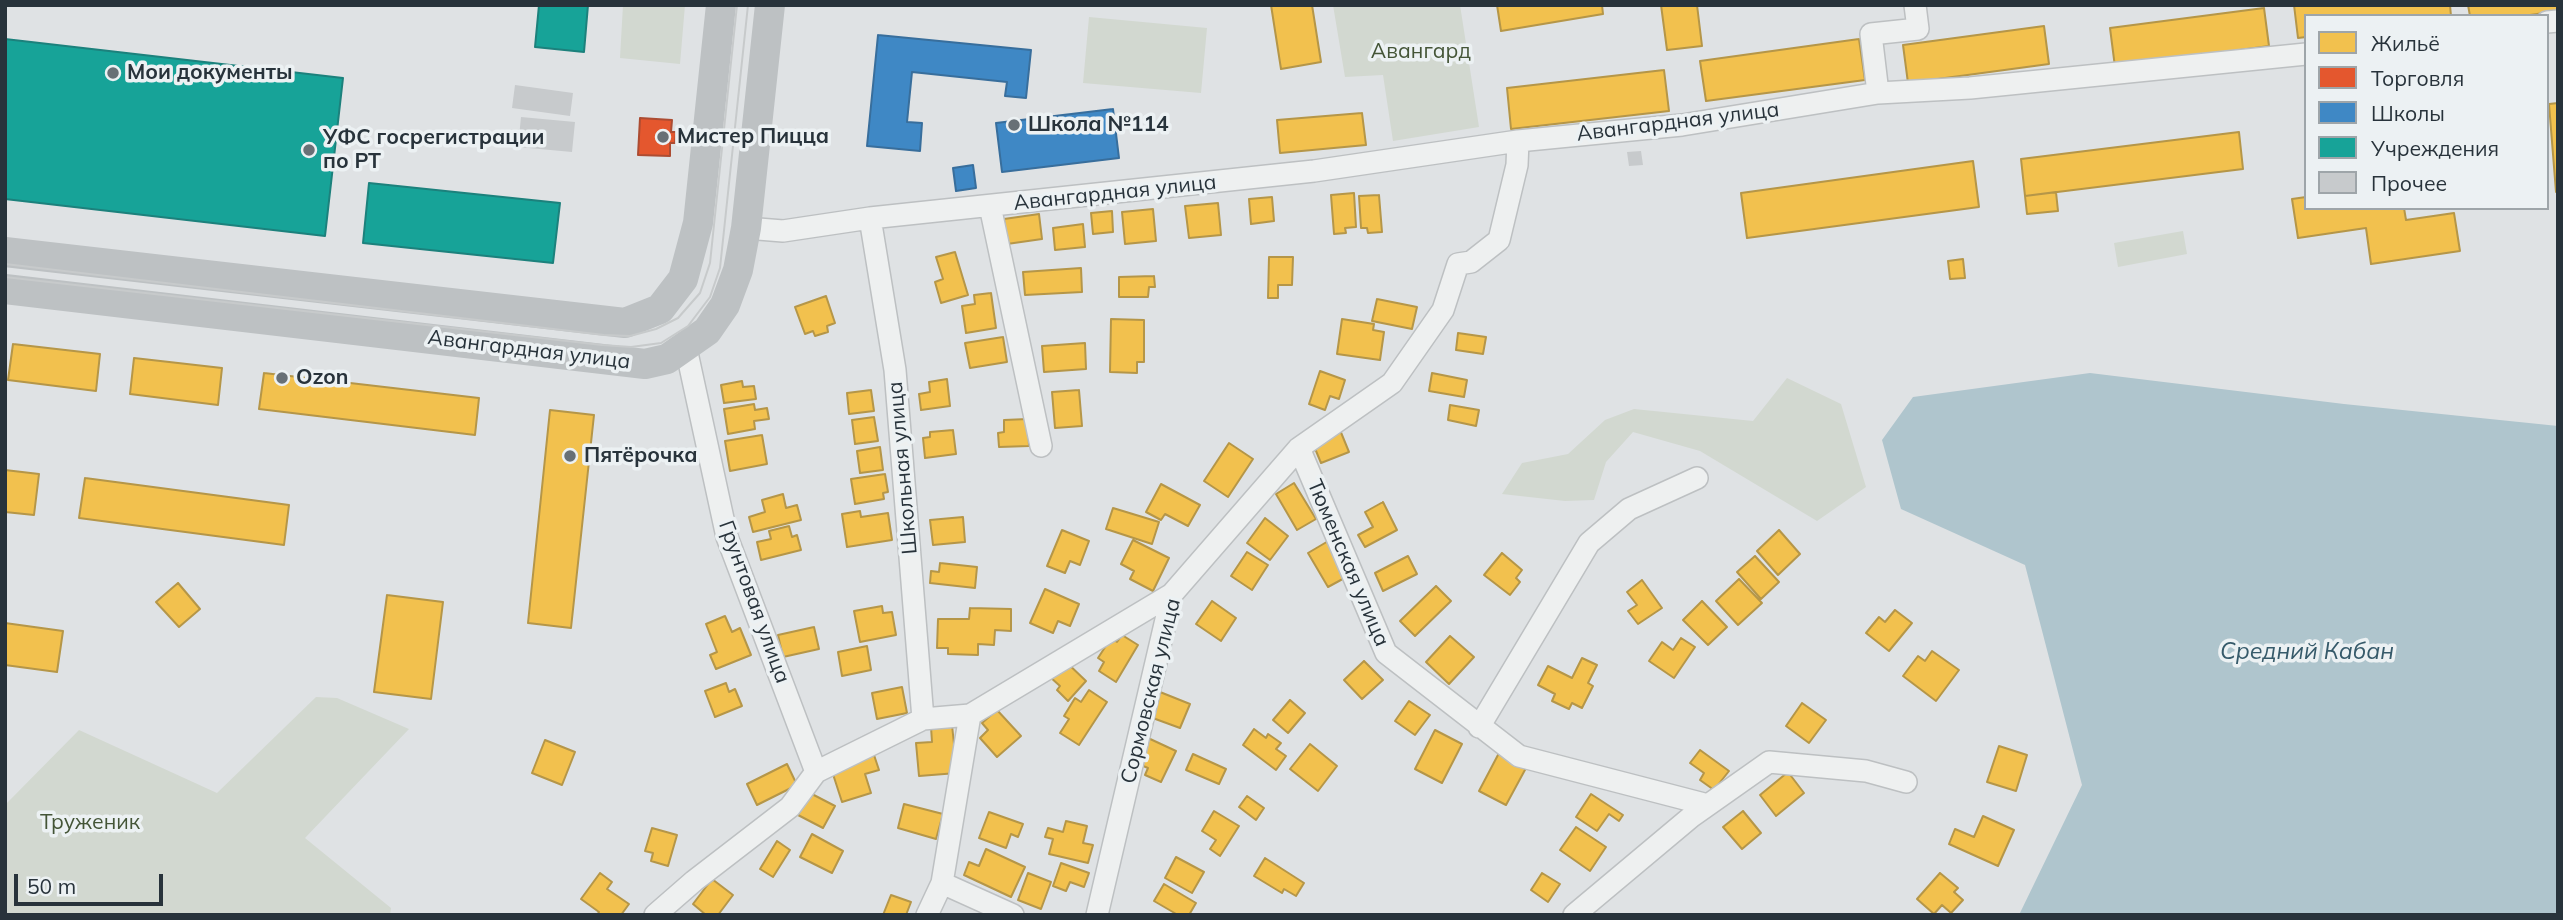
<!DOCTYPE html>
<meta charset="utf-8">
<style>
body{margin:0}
#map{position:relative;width:2563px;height:920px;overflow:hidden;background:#dfe2e4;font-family:Mulish,sans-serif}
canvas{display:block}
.frame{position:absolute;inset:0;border:7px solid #28333b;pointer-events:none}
.legend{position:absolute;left:2304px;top:14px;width:245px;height:196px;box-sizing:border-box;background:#ecf1f3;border:2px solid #9ea5a9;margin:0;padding:9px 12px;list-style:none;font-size:21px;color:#28333b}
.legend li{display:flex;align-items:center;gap:14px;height:35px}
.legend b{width:35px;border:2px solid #9ea5a9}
.scale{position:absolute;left:14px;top:874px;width:149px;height:32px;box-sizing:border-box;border:4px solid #28333b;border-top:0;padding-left:9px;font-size:21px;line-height:24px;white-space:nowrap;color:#28333b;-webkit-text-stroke:5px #ecf1f3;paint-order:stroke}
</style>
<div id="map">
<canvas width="2563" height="920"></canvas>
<div class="frame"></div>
<ul class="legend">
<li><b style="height:19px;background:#f2c14e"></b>Жильё</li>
<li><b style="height:19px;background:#e4572e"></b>Торговля</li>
<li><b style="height:19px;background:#3f88c5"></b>Школы</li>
<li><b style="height:19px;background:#17a398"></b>Учреждения</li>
<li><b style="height:19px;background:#c7cacc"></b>Прочее</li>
</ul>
<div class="scale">50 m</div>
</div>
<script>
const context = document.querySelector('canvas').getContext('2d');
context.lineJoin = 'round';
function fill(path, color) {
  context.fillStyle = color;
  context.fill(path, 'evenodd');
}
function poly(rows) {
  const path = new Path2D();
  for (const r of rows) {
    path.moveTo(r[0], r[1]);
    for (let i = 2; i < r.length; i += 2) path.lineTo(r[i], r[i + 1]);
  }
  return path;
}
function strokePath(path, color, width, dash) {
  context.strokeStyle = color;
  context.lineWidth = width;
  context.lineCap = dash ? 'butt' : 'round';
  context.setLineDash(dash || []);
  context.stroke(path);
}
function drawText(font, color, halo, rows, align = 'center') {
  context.font = font + ' Mulish,sans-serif';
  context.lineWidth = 7;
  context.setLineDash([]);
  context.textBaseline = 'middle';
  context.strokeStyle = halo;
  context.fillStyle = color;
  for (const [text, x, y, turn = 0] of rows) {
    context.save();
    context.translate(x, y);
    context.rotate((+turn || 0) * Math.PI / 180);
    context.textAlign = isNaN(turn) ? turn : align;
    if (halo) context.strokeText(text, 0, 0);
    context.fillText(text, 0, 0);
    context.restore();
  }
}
fill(poly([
 [623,5,685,5,680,64,620,58],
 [1333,5,1460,5,1479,127,1393,141,1383,75,1345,77],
 [1089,17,1207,28,1201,93,1083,83],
 [2183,231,2187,254,2118,267,2114,243],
 [1787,378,1841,404,1866,487,1817,521,1700,451,1633,432,1606,462,1594,500,1565,501,1502,494,1522,463,1568,454,1605,420,1634,409,1753,421],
 [316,697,337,698,409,729,305,838,391,908,390,915,5,915,5,805,79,730,217,793]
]), '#d2d8d0');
fill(poly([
 [2090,373,2344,404,2558,426,2558,915,2019,915,2082,785,2025,565,1901,509,1882,440,1913,397]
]), '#afc5cd');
const homes = poly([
 [1271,5,1312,5,1321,62,1281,69,1271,5],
 [1497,5,1602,5,1603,14,1501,31,1497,5],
 [1661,5,1697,5,1702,46,1667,50,1661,5],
 [2294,5,2450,5,2451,16,2306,16,2306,37,2298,38,2294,5],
 [2468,5,2558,5,2558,11,2523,16,2470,16,2468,5],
 [2264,8,2269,46,2115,67,2110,28,2264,8],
 [2044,26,2049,64,1908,83,1903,45,2044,26],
 [1859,39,1865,80,1706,101,1700,61,1859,39],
 [1664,70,1669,111,1511,129,1507,88,1664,70],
 [2558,103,2558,192,2556,192,2549,104,2558,103],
 [1362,113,1366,145,1280,153,1277,120,1362,113],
 [2239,132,2243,169,2025,196,2021,159,2239,132],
 [1973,161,1979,207,1747,238,1741,193,1973,161],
 [2056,192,2058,211,2027,214,2025,196,2056,192],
 [1354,193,1356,227,1345,228,1346,233,1334,234,1331,195,1354,193],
 [1379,195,1382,232,1368,233,1367,228,1361,228,1359,196,1379,195],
 [1272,197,1274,221,1251,224,1249,199,1272,197],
 [2306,197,2306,208,2404,208,2406,220,2454,213,2460,251,2371,264,2366,228,2298,238,2292,199,2306,197],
 [1218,203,1221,235,1189,238,1185,206,1218,203],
 [1153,209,1156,241,1125,244,1122,212,1153,209],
 [1112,211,1113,232,1093,234,1091,213,1112,211],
 [1039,214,1042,239,1007,244,1004,219,1039,214],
 [1083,224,1085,247,1055,250,1053,228,1083,224],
 [955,252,968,295,941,303,935,282,943,279,936,257,955,252],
 [1269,257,1293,257,1292,285,1278,285,1278,298,1268,298,1269,257],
 [1963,259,1965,278,1950,279,1948,261,1963,259],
 [1081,268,1082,292,1025,295,1023,272,1081,268],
 [1154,276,1155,287,1149,287,1148,297,1119,297,1119,277,1154,276],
 [991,293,996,328,966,333,962,306,975,304,974,295,991,293],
 [826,296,835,323,827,326,828,332,815,336,813,331,805,334,795,307,826,296],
 [1377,299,1417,307,1412,329,1372,321,1377,299],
 [1111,319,1144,320,1144,362,1137,362,1137,373,1110,372,1111,319],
 [1342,319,1374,324,1373,330,1384,332,1380,360,1337,354,1342,319],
 [1458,333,1486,337,1483,354,1456,350,1458,333],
 [1003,337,1007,362,970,368,965,343,1003,337],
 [1085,343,1086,369,1044,372,1042,346,1085,343],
 [13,344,100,354,96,391,8,380,13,344],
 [134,358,222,368,218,405,130,394,134,358],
 [1320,371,1345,380,1339,399,1330,396,1325,410,1309,404,1320,371],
 [264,373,479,398,475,435,259,409,264,373],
 [1432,373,1467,380,1464,397,1429,391,1432,373],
 [947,379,950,406,921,410,919,394,930,392,929,382,947,379],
 [742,381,743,387,754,386,756,399,724,403,721,385,742,381],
 [871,390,874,411,849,414,847,393,871,390],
 [1079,390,1082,426,1055,428,1052,392,1079,390],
 [754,404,755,410,767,408,769,419,754,421,755,429,728,434,724,409,754,404],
 [1450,405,1479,410,1476,426,1448,420,1450,405],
 [550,410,594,415,571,628,528,623,550,410],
 [874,417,878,441,855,444,852,420,874,417],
 [1028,419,1029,446,999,447,998,433,1004,432,1004,420,1028,419],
 [953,430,956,454,925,458,923,438,930,437,930,432,953,430],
 [1340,430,1349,452,1321,463,1314,446,1340,430],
 [762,435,767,464,730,471,725,441,762,435],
 [1229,443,1253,459,1228,497,1204,481,1229,443],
 [880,447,883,470,860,473,857,451,880,447],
 [5,470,39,474,34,515,5,512,5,470],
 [885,474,888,492,883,493,884,499,855,504,851,479,885,474],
 [85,478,289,505,284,545,79,518,85,478],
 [1294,483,1316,519,1297,530,1276,494,1294,483],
 [1161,484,1200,505,1188,526,1165,514,1161,520,1146,512,1161,484],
 [783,494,786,508,797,505,801,520,753,532,749,517,765,512,762,500,783,494],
 [1383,502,1397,530,1365,547,1358,535,1373,527,1365,512,1383,502],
 [1113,508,1159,522,1152,544,1106,529,1113,508],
 [860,511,861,517,888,513,892,540,847,547,842,514,860,511],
 [963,517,965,542,933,545,930,520,963,517],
 [1265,518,1288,536,1270,560,1247,543,1265,518],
 [789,526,792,537,797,535,801,550,761,560,757,542,771,539,769,531,789,526],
 [1062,530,1089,541,1080,565,1070,561,1065,573,1047,566,1062,530],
 [1779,530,1800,554,1778,575,1757,551,1779,530],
 [1133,540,1169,558,1153,591,1130,579,1134,571,1121,564,1133,540],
 [1330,540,1350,575,1328,587,1308,553,1330,540],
 [1247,552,1268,565,1252,590,1231,576,1247,552],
 [1502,553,1522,570,1516,578,1520,582,1510,595,1484,575,1502,553],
 [1408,556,1417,574,1383,591,1375,573,1408,556],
 [1755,556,1779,582,1761,599,1737,572,1755,556],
 [940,563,977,567,975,588,930,583,931,571,939,572,940,563],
 [1739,579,1762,603,1738,625,1716,601,1739,579],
 [1642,580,1662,608,1638,624,1628,611,1637,605,1627,592,1642,580],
 [178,583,200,609,179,627,156,602,178,583],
 [1436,586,1451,601,1415,636,1400,621,1436,586],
 [1045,589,1079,604,1070,626,1058,621,1053,633,1030,623,1045,589],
 [387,595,443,602,431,699,374,692,387,595],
 [1212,601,1236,618,1221,641,1196,624,1212,601],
 [1702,601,1727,627,1708,645,1683,620,1702,601],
 [882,606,883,613,892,612,896,635,860,642,854,611,882,606],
 [970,608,1011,609,1011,631,995,630,994,645,978,644,978,655,948,654,948,648,937,648,938,619,969,619,970,608],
 [1895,610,1912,623,1889,651,1866,633,1879,617,1885,622,1895,610],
 [725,616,732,632,740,628,751,655,716,669,710,655,717,652,706,624,725,616],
 [5,623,63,631,57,672,5,665,5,623],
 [814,627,819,649,783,657,778,635,814,627],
 [1122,635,1138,645,1116,682,1099,671,1104,662,1098,658,1111,638,1117,642,1122,635],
 [1450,636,1474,657,1449,684,1426,662,1450,636],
 [1681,638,1695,647,1674,678,1649,661,1662,642,1673,650,1681,638],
 [867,646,871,670,842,676,838,652,867,646],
 [1932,651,1959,670,1936,701,1903,676,1918,656,1925,661,1932,651],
 [1582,658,1597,665,1588,683,1593,686,1582,708,1572,703,1569,709,1552,701,1555,694,1538,685,1548,666,1572,678,1582,658],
 [1064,660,1086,681,1068,701,1057,690,1060,686,1049,676,1064,660],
 [1364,661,1383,680,1362,699,1344,680,1364,661],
 [726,683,729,692,735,689,742,706,715,717,705,691,726,683],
 [902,687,907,713,877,719,872,693,902,687],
 [1089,690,1107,702,1079,745,1060,733,1069,719,1064,716,1075,698,1081,702,1089,690],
 [1160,692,1190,704,1180,728,1150,717,1160,692],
 [1290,700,1305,713,1288,733,1273,720,1290,700],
 [1409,701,1430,715,1415,735,1395,721,1409,701],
 [1802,703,1826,720,1809,743,1786,726,1802,703],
 [997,710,1021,736,997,757,980,738,988,730,982,723,997,710],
 [952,725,957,773,919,776,916,743,932,742,931,727,952,725],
 [1254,729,1266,738,1268,734,1281,743,1276,749,1286,756,1276,770,1243,745,1254,729],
 [1435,730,1462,744,1442,783,1415,769,1435,730],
 [1148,738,1176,751,1161,782,1145,775,1148,768,1136,763,1148,738],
 [545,740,575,752,562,785,532,773,545,740],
 [1310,744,1337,766,1318,791,1290,769,1310,744],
 [1999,746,2027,755,2016,791,1987,782,1999,746],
 [1700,750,1729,771,1714,790,1700,780,1704,773,1690,763,1700,750],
 [1499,753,1526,768,1506,805,1479,791,1499,753],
 [1193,754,1226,769,1219,784,1186,770,1193,754],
 [874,755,879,770,865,774,871,793,842,802,831,768,874,755],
 [787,764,797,785,757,805,747,784,787,764],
 [1788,772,1804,793,1776,816,1760,795,1788,772],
 [810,793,835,806,823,828,798,815,810,793],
 [1591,794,1623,815,1619,821,1609,814,1597,831,1576,817,1591,794],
 [1247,796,1264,808,1256,820,1239,807,1247,796],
 [904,804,943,814,936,839,898,828,904,804],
 [1214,811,1239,826,1220,856,1210,849,1216,840,1202,831,1214,811],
 [1743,811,1761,833,1742,849,1723,827,1743,811],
 [989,812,1023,824,1018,837,1011,834,1006,848,979,838,989,812],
 [1983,816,2014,830,1998,866,1949,844,1955,829,1974,837,1983,816],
 [1066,821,1087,826,1083,843,1093,845,1088,863,1049,854,1053,839,1045,837,1048,828,1063,832,1066,821],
 [1576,827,1606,847,1590,871,1560,850,1576,827],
 [652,828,677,835,668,866,651,861,653,853,645,851,652,828],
 [812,834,843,851,832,873,800,857,812,834],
 [777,841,790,850,773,877,760,869,777,841],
 [986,849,1025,867,1011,897,964,875,969,862,979,866,986,849],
 [1176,857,1204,872,1192,893,1165,878,1176,857],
 [1265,858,1304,883,1296,896,1284,889,1282,893,1254,876,1265,858],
 [1061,863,1089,873,1084,887,1070,882,1066,891,1053,886,1061,863],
 [600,873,612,882,607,889,629,904,621,915,597,915,599,912,581,899,600,873],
 [1028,873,1051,882,1041,909,1018,900,1028,873],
 [1542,873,1560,884,1548,902,1531,890,1542,873],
 [1940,873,1958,888,1954,892,1963,900,1951,913,1942,905,1934,914,1917,899,1940,873],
 [712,879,733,895,718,915,706,915,693,904,712,879],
 [1164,884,1196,903,1189,915,1178,915,1154,901,1164,884],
 [891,895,911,902,906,915,883,915,891,895]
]);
fill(homes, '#f2c14e');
strokePath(homes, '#b59648', 2);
const shops = poly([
 [640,118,672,120,671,132,676,132,675,143,670,143,670,156,638,155,640,118]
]);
fill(shops, '#e4572e');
strokePath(shops, '#ac4c32', 2);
const schools = poly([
 [878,35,1031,50,1026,98,1005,96,1007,82,912,72,907,122,922,123,920,151,867,146,878,35],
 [1113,109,1119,158,1002,172,996,123,1113,109],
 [973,165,976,188,956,191,953,168,973,165]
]);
fill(schools, '#3f88c5');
strokePath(schools, '#386e9c', 2);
const public = poly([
 [539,5,588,5,584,52,535,47,539,5],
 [5,39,343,78,325,236,5,199,5,39],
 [369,183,560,203,553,263,363,243,369,183]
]);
fill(public, '#17a398');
strokePath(public, '#1c817c', 2);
fill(poly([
 [515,85,573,93,570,116,512,108],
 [521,117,575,122,572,152,518,147],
 [1641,151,1643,165,1629,166,1627,152]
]), '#c7cacc');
const street = poly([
 [2547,22,2558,21],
 [1878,93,1871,34,1918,29,1915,5],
 [990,206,1041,446],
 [870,218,895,370,923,719],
 [746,228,783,231,870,218,1314,171,1518,141,1682,125,1878,93,1970,88,2306,54],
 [686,348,727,537,816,772],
 [1299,448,1386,653,1519,756,1708,805],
 [1479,727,1589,543,1629,509,1697,478],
 [942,883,1013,915],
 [655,915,694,881,790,807,816,772,923,719,970,715,1172,594],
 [927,915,942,883,970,715],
 [1097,915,1172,594,1299,448,1392,383,1443,310,1458,264,1471,262,1499,240,1517,165,1518,141],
 [1574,915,1691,817,1769,762,1866,771,1906,782]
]);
strokePath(street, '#bdc0c2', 24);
strokePath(street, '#eef0f0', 21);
strokePath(poly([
 [5,252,625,323,660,309,683,279,698,223,721,5],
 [5,289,645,364,667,359,707,331,725,305,738,270,746,228,770,5]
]), '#bdc1c3', 30);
strokePath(poly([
 [5,264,604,335,630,336,656,329,678,318,700,293,710,263,737,5],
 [5,277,602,345,631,347,661,343,688,326,710,297,720,268,748,5]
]), '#c7cacb', 2);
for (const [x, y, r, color] of [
 [113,73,7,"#687076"],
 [1014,125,7,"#687076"],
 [663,137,7,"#687076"],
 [309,150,7,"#687076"],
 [282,378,7,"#687076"],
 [570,456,7,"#687076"]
]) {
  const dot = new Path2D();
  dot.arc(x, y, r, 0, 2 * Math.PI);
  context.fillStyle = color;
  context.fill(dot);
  strokePath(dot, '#ecf1f3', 2.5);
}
drawText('21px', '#445537', '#ecf1f3', [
 ["Авангард",1421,52],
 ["Труженик",90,823]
]);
drawText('bold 21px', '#28333b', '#ecf1f3', [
 ["Мои документы",127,73],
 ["Школа №114",1028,125],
 ["Мистер Пицца",677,137],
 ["УФС госрегистрации",323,138],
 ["по РТ",323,162],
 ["Ozon",296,378],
 ["Пятёрочка",584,456]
], 'left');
drawText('21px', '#28333b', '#ecf1f3', [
 ["Авангардная улица",1678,122,-7],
 ["Авангардная улица",1115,193,-6],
 ["Авангардная улица",529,350,7],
 ["Школьная улица",903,468,-95],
 ["Тюменская улица",1348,563,67],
 ["Грунтовая улица",754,602,70],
 ["Сормовская улица",1151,691,-76]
]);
drawText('italic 23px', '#365a6a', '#ecf1f3', [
 ["Средний Кабан",2307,652]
]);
</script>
